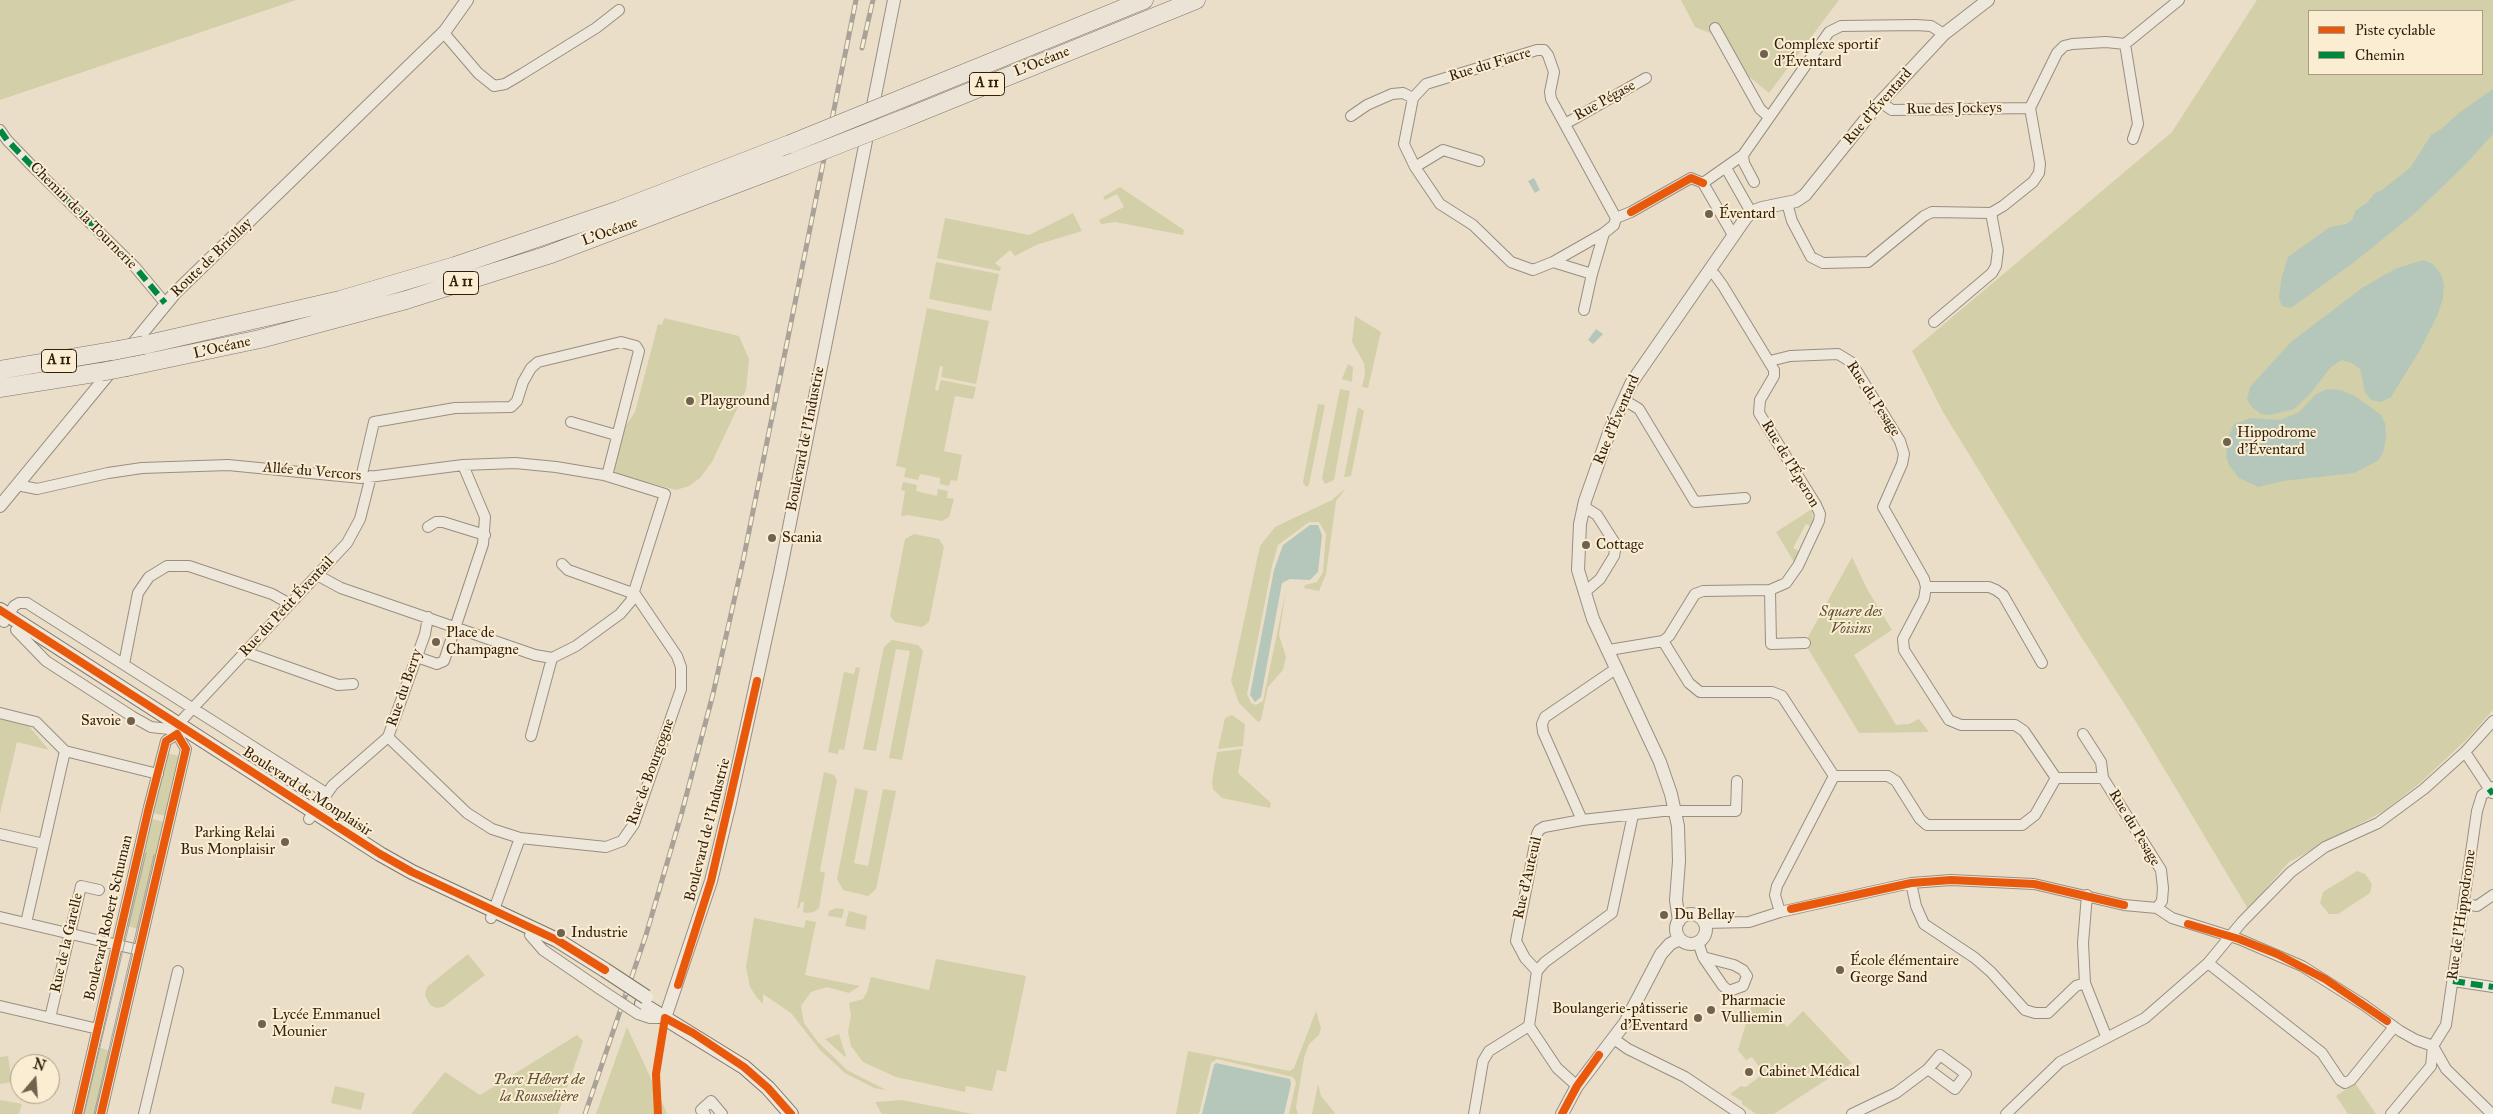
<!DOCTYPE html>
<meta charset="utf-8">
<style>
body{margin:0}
#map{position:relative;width:2493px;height:1114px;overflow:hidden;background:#eadec8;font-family:"IM FELL Great Primer",serif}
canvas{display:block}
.legend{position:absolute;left:2308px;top:10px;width:175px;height:65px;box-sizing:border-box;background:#fbedd2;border:1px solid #aa9b84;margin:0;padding:6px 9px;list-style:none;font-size:15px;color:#301f0f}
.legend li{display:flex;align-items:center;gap:10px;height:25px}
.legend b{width:25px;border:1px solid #aa9b84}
.north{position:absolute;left:10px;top:1054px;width:50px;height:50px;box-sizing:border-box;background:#fbedd2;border:1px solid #aa9b84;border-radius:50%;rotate:18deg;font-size:14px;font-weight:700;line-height:20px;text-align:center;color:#301f0f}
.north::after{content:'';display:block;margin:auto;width:18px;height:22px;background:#716250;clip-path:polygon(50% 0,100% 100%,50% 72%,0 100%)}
</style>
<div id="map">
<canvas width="2493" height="1114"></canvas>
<ul class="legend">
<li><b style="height:6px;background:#e8590c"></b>Piste cyclable</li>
<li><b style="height:6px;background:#00873e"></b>Chemin</li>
</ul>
<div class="north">N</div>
</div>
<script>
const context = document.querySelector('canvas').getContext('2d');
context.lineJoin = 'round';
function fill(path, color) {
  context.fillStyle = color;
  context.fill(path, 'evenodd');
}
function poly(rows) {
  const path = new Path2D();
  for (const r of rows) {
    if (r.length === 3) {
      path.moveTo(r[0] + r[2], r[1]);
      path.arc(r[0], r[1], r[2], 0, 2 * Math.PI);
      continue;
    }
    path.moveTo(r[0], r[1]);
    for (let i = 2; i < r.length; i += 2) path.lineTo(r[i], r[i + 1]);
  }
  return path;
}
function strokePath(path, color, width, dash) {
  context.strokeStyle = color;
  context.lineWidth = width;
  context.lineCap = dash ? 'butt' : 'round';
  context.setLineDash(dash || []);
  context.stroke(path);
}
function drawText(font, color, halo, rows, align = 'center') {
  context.font = font + ' "IM FELL Great Primer",serif';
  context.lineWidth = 4;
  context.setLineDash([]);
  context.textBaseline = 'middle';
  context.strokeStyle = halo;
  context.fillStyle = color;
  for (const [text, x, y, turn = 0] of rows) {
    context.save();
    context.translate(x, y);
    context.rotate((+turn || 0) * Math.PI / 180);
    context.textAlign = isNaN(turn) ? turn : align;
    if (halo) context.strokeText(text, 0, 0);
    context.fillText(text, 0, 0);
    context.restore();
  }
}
fill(poly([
 [0,0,296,0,0,100],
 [1681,0,1839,0,1769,93,1746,74,1715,35,1695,27],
 [2257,0,2493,0,2493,710,2468,738,2420,783,2384,811,2289,862,2248,909,2138,725,2080,635,1943,412,1912,351,2172,132],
 [2309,11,2482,11,2482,74,2309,74],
 [1120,187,1184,230,1183,235,1115,222,1101,224,1099,220,1124,207,1117,194,1105,200,1103,197],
 [1073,213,1082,231,1036,245,1015,256,1010,250,995,263,1001,268,1000,271,937,258,945,218,1029,235],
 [936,262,999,274,991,311,929,299],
 [927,308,989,321,976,384,941,377,943,367,940,366,935,390,938,391,941,380,976,387,973,399,955,396,944,451,962,455,957,481,951,480,949,486,940,484,940,478,920,474,918,480,904,477,906,468,896,466],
 [1355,316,1381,332,1368,388,1362,387,1365,374,1364,363,1352,342],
 [664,318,739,336,749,359,746,390,712,462,700,478,689,486,676,490,617,474,614,469,625,427,635,412,658,324,662,325],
 [1348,364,1353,367,1352,382,1342,379],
 [1340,389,1350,391,1334,480,1325,484,1322,478],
 [1318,404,1325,405,1309,485,1306,487,1303,482],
 [1358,407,1364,411,1351,476,1344,477],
 [903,482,917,485,916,491,937,496,938,489,948,491,947,498,954,499,949,517,942,521,908,515,901,516,905,491,901,490],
 [1346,488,1336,501,1326,574,1319,591,1304,588,1305,585,1317,582,1323,572,1326,534,1319,522,1309,522,1278,545,1272,566,1247,694,1251,703,1256,705,1263,701,1286,590,1279,635,1286,657,1283,670,1268,687,1261,720,1258,722,1239,703,1231,681,1260,546,1275,527,1332,500],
 [1812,509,1813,524,1812,527,1806,524,1793,548,1799,551,1794,562,1776,532],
 [914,534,939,539,944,547,929,622,922,627,895,622,890,616,905,539],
 [1852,557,1867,589,1892,630,1854,655,1896,725,1909,724,1919,719,1929,732,1859,733,1807,647,1808,637],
 [892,640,918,645,923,651,902,760,889,758,910,651,896,649,876,751,863,749,884,647],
 [856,667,860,668,844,750,839,749,838,754,828,752,844,672,854,674],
 [1232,715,1245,724,1243,746,1218,749,1225,718],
 [0,719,28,725,49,750,17,742,0,813],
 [1242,749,1238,773,1271,803,1270,808,1222,798,1213,789,1212,781,1217,752],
 [167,753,180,756,166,816,153,813],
 [824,772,834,775,837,780,820,871,825,873,819,908,814,912,807,913,803,912,804,902,801,902,799,908,797,908],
 [855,788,868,791,854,863,868,866,883,789,896,791,876,889,868,896,843,890,837,879],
 [152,819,164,822,139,929,127,926],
 [2357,871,2365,874,2372,884,2370,893,2338,914,2329,914,2320,903,2323,892],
 [836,908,844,909,842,918,828,916,829,911],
 [849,911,867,916,865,930,845,926],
 [754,918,804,928,806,920,816,922,805,975,860,986,849,993,827,987,811,992,801,1006,804,1023,818,1042,847,1070,886,1090,874,1088,845,1073,820,1050,791,1013,763,994,763,1004,757,998,750,987,746,967],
 [468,954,485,975,443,1007,436,1008,430,1005,425,995,427,987],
 [936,959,1026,976,1006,1072,997,1070,992,1091,966,1086,965,1092,896,1077,863,1062,851,1046,848,1032,851,1015,849,1003,863,999,867,992,871,977,929,990],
 [1758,996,1787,1027,1803,1011,1852,1063,1774,1114,1756,1114,1742,1104,1742,1101,1730,1094,1741,1086,1746,1087,1764,1073,1752,1057,1746,1060,1738,1050,1751,1007,1757,1003],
 [1316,1011,1321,1028,1319,1035,1309,1044,1304,1058,1296,1107,1298,1114,1289,1114,1296,1082,1293,1077,1217,1059,1211,1063,1199,1114,1176,1114,1188,1051,1290,1071,1294,1068],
 [627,1027,666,1111,667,1114,596,1114],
 [839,1034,846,1056,845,1057,825,1039],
 [577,1035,583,1041,558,1114,411,1114,445,1072,480,1095],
 [98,1047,110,1051,96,1114,82,1114],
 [8,1056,12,1082,0,1084,0,1057],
 [2355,1083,2376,1114,2348,1114,2336,1096],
 [1318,1084,1321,1096,1335,1113,1333,1114,1312,1114],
 [335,1086,365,1093,361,1110,331,1103],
 [0,1100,22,1104,19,1114,0,1114],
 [902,1100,973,1114,882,1114,875,1102]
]), '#d3cfa8');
fill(poly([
 [2493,89,2493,134,2464,166,2415,213,2353,263,2291,308,2282,306,2279,298,2281,280,2288,257,2330,227,2346,224,2352,220,2356,210,2368,202,2374,194,2382,190,2410,168,2431,135,2440,130,2459,113],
 [1534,178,1540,190,1535,193,1528,181],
 [2423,260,2433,264,2441,274,2444,285,2443,298,2438,314,2420,350,2391,397,2381,402,2371,400,2365,392,2360,369,2352,363,2342,360,2331,367,2309,395,2294,409,2270,415,2261,414,2252,407,2247,400,2250,387,2291,342,2362,288,2395,269],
 [1596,329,1603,334,1593,344,1588,340],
 [2327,389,2340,390,2355,396,2381,415,2385,423,2386,435,2384,450,2379,460,2354,473,2283,481,2258,487,2239,478,2229,465,2226,456,2228,438,2234,424,2251,418,2281,420,2299,412,2316,394],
 [1310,525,1318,525,1322,535,1318,572,1310,580,1290,579,1282,583,1261,697,1255,702,1250,695,1274,570,1283,545],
 [1216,1063,1290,1079,1291,1084,1284,1114,1202,1114,1214,1065]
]), '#b5c7ba');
const minor = poly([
 [1715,28,1760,109,1769,117],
 [443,32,478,73,494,86,505,84,522,74,596,28,619,10],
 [2125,44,2138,124,2133,139],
 [1413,98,1404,144,1415,167,1440,204,1473,225,1511,262,1533,270,1553,262,1592,274,1604,233,1614,225,1616,218],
 [1880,102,1892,110,2030,108],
 [1351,116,1367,105,1392,94,1403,93,1413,98,1426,84,1537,50,1544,50,1548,55,1554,72,1550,92,1551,99,1616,218],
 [1565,124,1646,78],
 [0,130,7,140,33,167,135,267,165,303],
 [1415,167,1443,150,1479,161],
 [1726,168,1751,212],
 [1754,182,1744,163,1743,155,1829,32,1841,26,1916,25,1931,26,1944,34],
 [1703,183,1743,155],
 [1787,203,1792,221,1811,257,1823,263,1868,262,1924,216,1932,212,1991,213,2003,206,2033,182,2039,173,2040,164,2030,108,2057,53,2064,46,2072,44,2106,42,2125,44,2179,0],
 [1616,218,1631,212,1691,178,1703,183,1733,235],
 [1553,262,1604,233],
 [1584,310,1592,274],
 [1934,322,1992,273,1996,266,1998,250,1991,213],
 [1770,361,1790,356,1838,354,1851,362,1900,441,1904,454,1902,464,1883,507,1924,579,1926,587,1924,599,1903,639,1904,650,1949,720,1961,725,2015,725,2024,731,2056,778,2103,778,2161,870,2163,888,2162,901,2157,908],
 [1624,400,1639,409,1695,502,1745,498],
 [571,422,616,435],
 [361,478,374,422,455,408,511,407,517,401,523,382,531,368,538,362,621,342,636,346,639,351,607,476],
 [17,485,37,489,108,473,142,468,228,465,361,478,463,465,515,463,556,467,604,475,665,494,631,601,620,614,576,646,552,658,535,655,341,588,317,575],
 [1583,506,1597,515,1616,545,1614,556,1600,579,1585,592],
 [428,527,436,522,443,522,485,535],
 [1926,587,1989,587,1996,590,2003,595,2042,663],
 [1770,590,1771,644,1805,643],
 [4,622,14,606,19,603,27,603,326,793],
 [16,630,46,661,133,717,151,727,169,729],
 [1663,641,1669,636,1695,594,1703,591,1770,590,1786,583,1798,566,1819,521,1820,514,1816,505,1759,413,1760,400,1774,376,1774,370,1723,286,1715,275,1709,270],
 [1609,650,1663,641,1689,683,1700,692,1772,692,1782,696,1834,776,1888,776,1896,781,1920,819,1927,825,2022,825,2035,815,2056,778],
 [245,652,338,685,353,684],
 [417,657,437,664,444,661,483,544,485,517,463,465],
 [124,664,138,593,149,577,167,566,189,566,272,594,290,604],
 [0,713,36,722,65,751],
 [2083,734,2101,762,2103,778],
 [531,736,552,658],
 [388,737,467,813,492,829,520,838,606,847,622,841,634,824,681,689,681,667,677,656,635,594,568,570,562,564],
 [2465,752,2492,793],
 [309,819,333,785,388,737,425,634,428,617],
 [1582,820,1543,732,1542,724,1545,717,1617,668],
 [0,834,44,844],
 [1911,883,1916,906,1924,924,1975,958,1991,972,2025,1010,2035,1013,2048,1013,2076,986,2085,983],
 [2087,895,2083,943,2085,983,2106,1036],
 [2464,904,2477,906,2493,895],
 [1780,912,1775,895,1777,886,1834,776],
 [0,917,139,950],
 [491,918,520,838],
 [26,923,65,751,158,774],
 [1704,923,1749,922,1780,912,1874,891,1911,883,1951,880,2034,884,2124,905,2157,908,2172,918,2239,939,2302,966,2364,1005,2400,1031,2416,1040,2433,1046,2446,1069,2492,1114],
 [530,935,543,950,600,989],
 [1698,942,1702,954,1705,960,1723,986,1729,991,1743,986,1747,976,1743,970,1734,965,1703,957],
 [2208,963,2322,1053,2340,1080,2345,1083,2351,1080,2394,1027],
 [1537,971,1545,962,1612,913,1633,815],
 [2453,981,2493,987],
 [0,1006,98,1029],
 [638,1014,650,1018,665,1018],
 [50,1018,81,886,99,890],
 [1529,1026,1537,971,1525,958,1516,941,1537,834,1539,830,1544,827,1582,820,1663,811,1736,811,1737,781],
 [1529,1026,1557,1068,1577,1086],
 [1614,1039,1628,1049,1685,1077,1740,1114],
 [78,1114,149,807,166,741,177,734,183,719,192,709,347,543,360,519,371,476],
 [101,1114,186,749,177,734],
 [144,1114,178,971],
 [705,1114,701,1110,711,1101,722,1114],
 [1474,1114,1483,1061,1489,1051,1529,1026],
 [1852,1114,1896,1093,1928,1069,1940,1055,1966,1074,1955,1089,1928,1069],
 [2006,1114,2060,1062,2145,1018,2208,963,2242,922,2291,872,2325,847,2378,823,2424,789,2465,752,2493,721],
 [2391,1114,2431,1066,2433,1046,2446,1025,2477,811,2482,795,2493,787]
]);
const tertiary = poly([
 [0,506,175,293,445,31,467,0],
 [1691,929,15],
 [1679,921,1676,900,1679,861,1678,826,1671,794,1660,762,1593,619,1578,570,1580,524,1585,501,1610,430,1632,382,1745,219,1751,212,1762,208,1796,201,1805,195,1874,109,1944,34,1988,0],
 [665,1018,711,881,730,803,780,573,894,0],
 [1562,1114,1577,1086,1625,1023,1661,954,1670,944,1680,939]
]);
const secondary = poly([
 [0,610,380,854,412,872,557,940,605,970],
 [642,1004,744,1067,768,1088,791,1114]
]);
const motorway = poly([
 [908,96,1144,0],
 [903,119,1196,0],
 [144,345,340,300,455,266,619,210,790,144],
 [127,367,260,339,406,300,548,255,786,165],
 [0,370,118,350],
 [0,388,101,372]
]);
strokePath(minor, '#988f81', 12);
strokePath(tertiary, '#988f81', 14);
strokePath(secondary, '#7e7568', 16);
strokePath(motorway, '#7e7568', 19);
strokePath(minor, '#ede7dc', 10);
strokePath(tertiary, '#ede7dc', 12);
strokePath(secondary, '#ede7dc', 14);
strokePath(motorway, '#eae3d6', 18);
strokePath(poly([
 [84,1114,146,853],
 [94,1114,154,855]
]), '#a9a298', 1);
const rail = poly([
 [862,48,873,0],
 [585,1114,646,935,682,812,713,694,743,561,856,0]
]);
strokePath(rail, '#a9a298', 5);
strokePath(rail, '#fbedd2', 3, [9]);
const minorBridge = poly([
 [600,989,638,1014]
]);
const secondaryBridge = poly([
 [605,970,646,997]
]);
const motorwayBridge = poly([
 [790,144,908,96],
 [786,165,903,119],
 [118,350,144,345],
 [101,372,127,367]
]);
strokePath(minorBridge, '#988f81', 12, []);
strokePath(secondaryBridge, '#7e7568', 16, []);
strokePath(motorwayBridge, '#7e7568', 19, []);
strokePath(minorBridge, '#ede7dc', 10);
strokePath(secondaryBridge, '#ede7dc', 14);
strokePath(motorwayBridge, '#eae3d6', 18);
strokePath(poly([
 [0,130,7,140,33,167,135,267,165,303],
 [2489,789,2493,794],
 [2453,981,2493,987]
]), '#00873e', 6, [12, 6]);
strokePath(poly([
 [1631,212,1691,178,1703,183],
 [0,610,380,854,412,872,557,940,605,970],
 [1791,909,1911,883,1951,880,2034,884,2124,905],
 [2188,924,2239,939,2277,954,2325,979,2387,1021],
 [678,985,711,881,757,681],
 [78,1114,149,807,166,741,177,734],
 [101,1114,186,749,177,734],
 [658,1114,656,1074,665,1018,693,1033,744,1067,768,1088,791,1114],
 [1562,1114,1577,1086,1599,1055]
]), '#e8590c', 8);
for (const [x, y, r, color] of [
 [1764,54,5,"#716250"],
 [1709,214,5,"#716250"],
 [690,401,5,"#716250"],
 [2227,442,5,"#716250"],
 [772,538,5,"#716250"],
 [1586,545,5,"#716250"],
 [436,642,5,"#716250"],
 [131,721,5,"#716250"],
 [285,842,5,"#716250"],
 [1664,915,5,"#716250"],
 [561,933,5,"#716250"],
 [1840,970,5,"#716250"],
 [1711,1010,5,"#716250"],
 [1698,1018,5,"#716250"],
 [262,1024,5,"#716250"],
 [1749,1072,5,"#716250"]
]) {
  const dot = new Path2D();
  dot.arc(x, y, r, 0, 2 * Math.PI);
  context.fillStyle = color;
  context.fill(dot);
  strokePath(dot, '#fbedd2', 2);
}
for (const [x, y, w] of [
 [987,84,35],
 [461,283,35],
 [59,361,35]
]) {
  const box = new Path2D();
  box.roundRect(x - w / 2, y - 11.5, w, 23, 4);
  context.fillStyle = '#fbedd2';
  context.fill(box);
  strokePath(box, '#301f0f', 1);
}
drawText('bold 14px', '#301f0f', null, [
 ["A 11",987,84],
 ["A 11",461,283],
 ["A 11",59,361]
]);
drawText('15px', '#301f0f', '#fbedd2', [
 ["Complexe sportif",1774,45],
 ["d'Éventard",1774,62],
 ["Éventard",1719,214],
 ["Playground",700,401],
 ["Hippodrome",2237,433],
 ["d'Éventard",2237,450],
 ["Scania",782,538],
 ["Cottage",1596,545],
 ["Place de",446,633],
 ["Champagne",446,650],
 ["Savoie",121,721,"right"],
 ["Parking Relai",275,833,"right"],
 ["Bus Monplaisir",275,850,"right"],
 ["Du Bellay",1674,915],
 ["Industrie",571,933],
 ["École élémentaire",1850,961],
 ["George Sand",1850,978],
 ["Pharmacie",1721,1001],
 ["Vulliemin",1721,1018],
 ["Boulangerie-pâtisserie",1688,1009,"right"],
 ["d'Eventard",1688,1026,"right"],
 ["Lycée Emmanuel",272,1015],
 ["Mounier",272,1032],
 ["Cabinet Médical",1759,1072]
], 'left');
drawText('15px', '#301f0f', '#fbedd2', [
 ["L’Océane",1042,62,-22],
 ["Rue du Fiacre",1490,65,-17],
 ["Rue Pégase",1605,101,-29],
 ["Rue d'Éventard",1878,107,-49],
 ["Rue des Jockeys",1954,109,-1],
 ["Chemin de la Tournerie",83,216,45],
 ["L’Océane",610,232,-20],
 ["Route de Briollay",212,258,-44],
 ["L’Océane",222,348,-13],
 ["Rue du Pesage",1873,399,57],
 ["Rue d'Éventard",1617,420,-67],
 ["Boulevard de l'Industrie",806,439,-79],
 ["Rue de l'Éperon",1790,464,59],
 ["Allée du Vercors",312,472,5],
 ["Rue du Petit Éventail",287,607,-47],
 ["Rue du Berry",405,688,-71],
 ["Rue de Bourgogne",651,772,-70],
 ["Boulevard de Monplaisir",307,792,33],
 ["Rue du Pesage",2134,828,59],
 ["Boulevard de l'Industrie",708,830,-76],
 ["Rue d'Auteuil",1528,878,-77],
 ["Rue de l'Hippodrome",2462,915,-82],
 ["Boulevard Robert Schuman",109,918,-77],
 ["Rue de la Garelle",67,943,-77]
]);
drawText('italic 15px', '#5b5035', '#fbedd2', [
 ["Square des",1851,612],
 ["Voisins",1851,629],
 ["Parc Hébert de",539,1080],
 ["la Rousselière",539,1097]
]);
</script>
